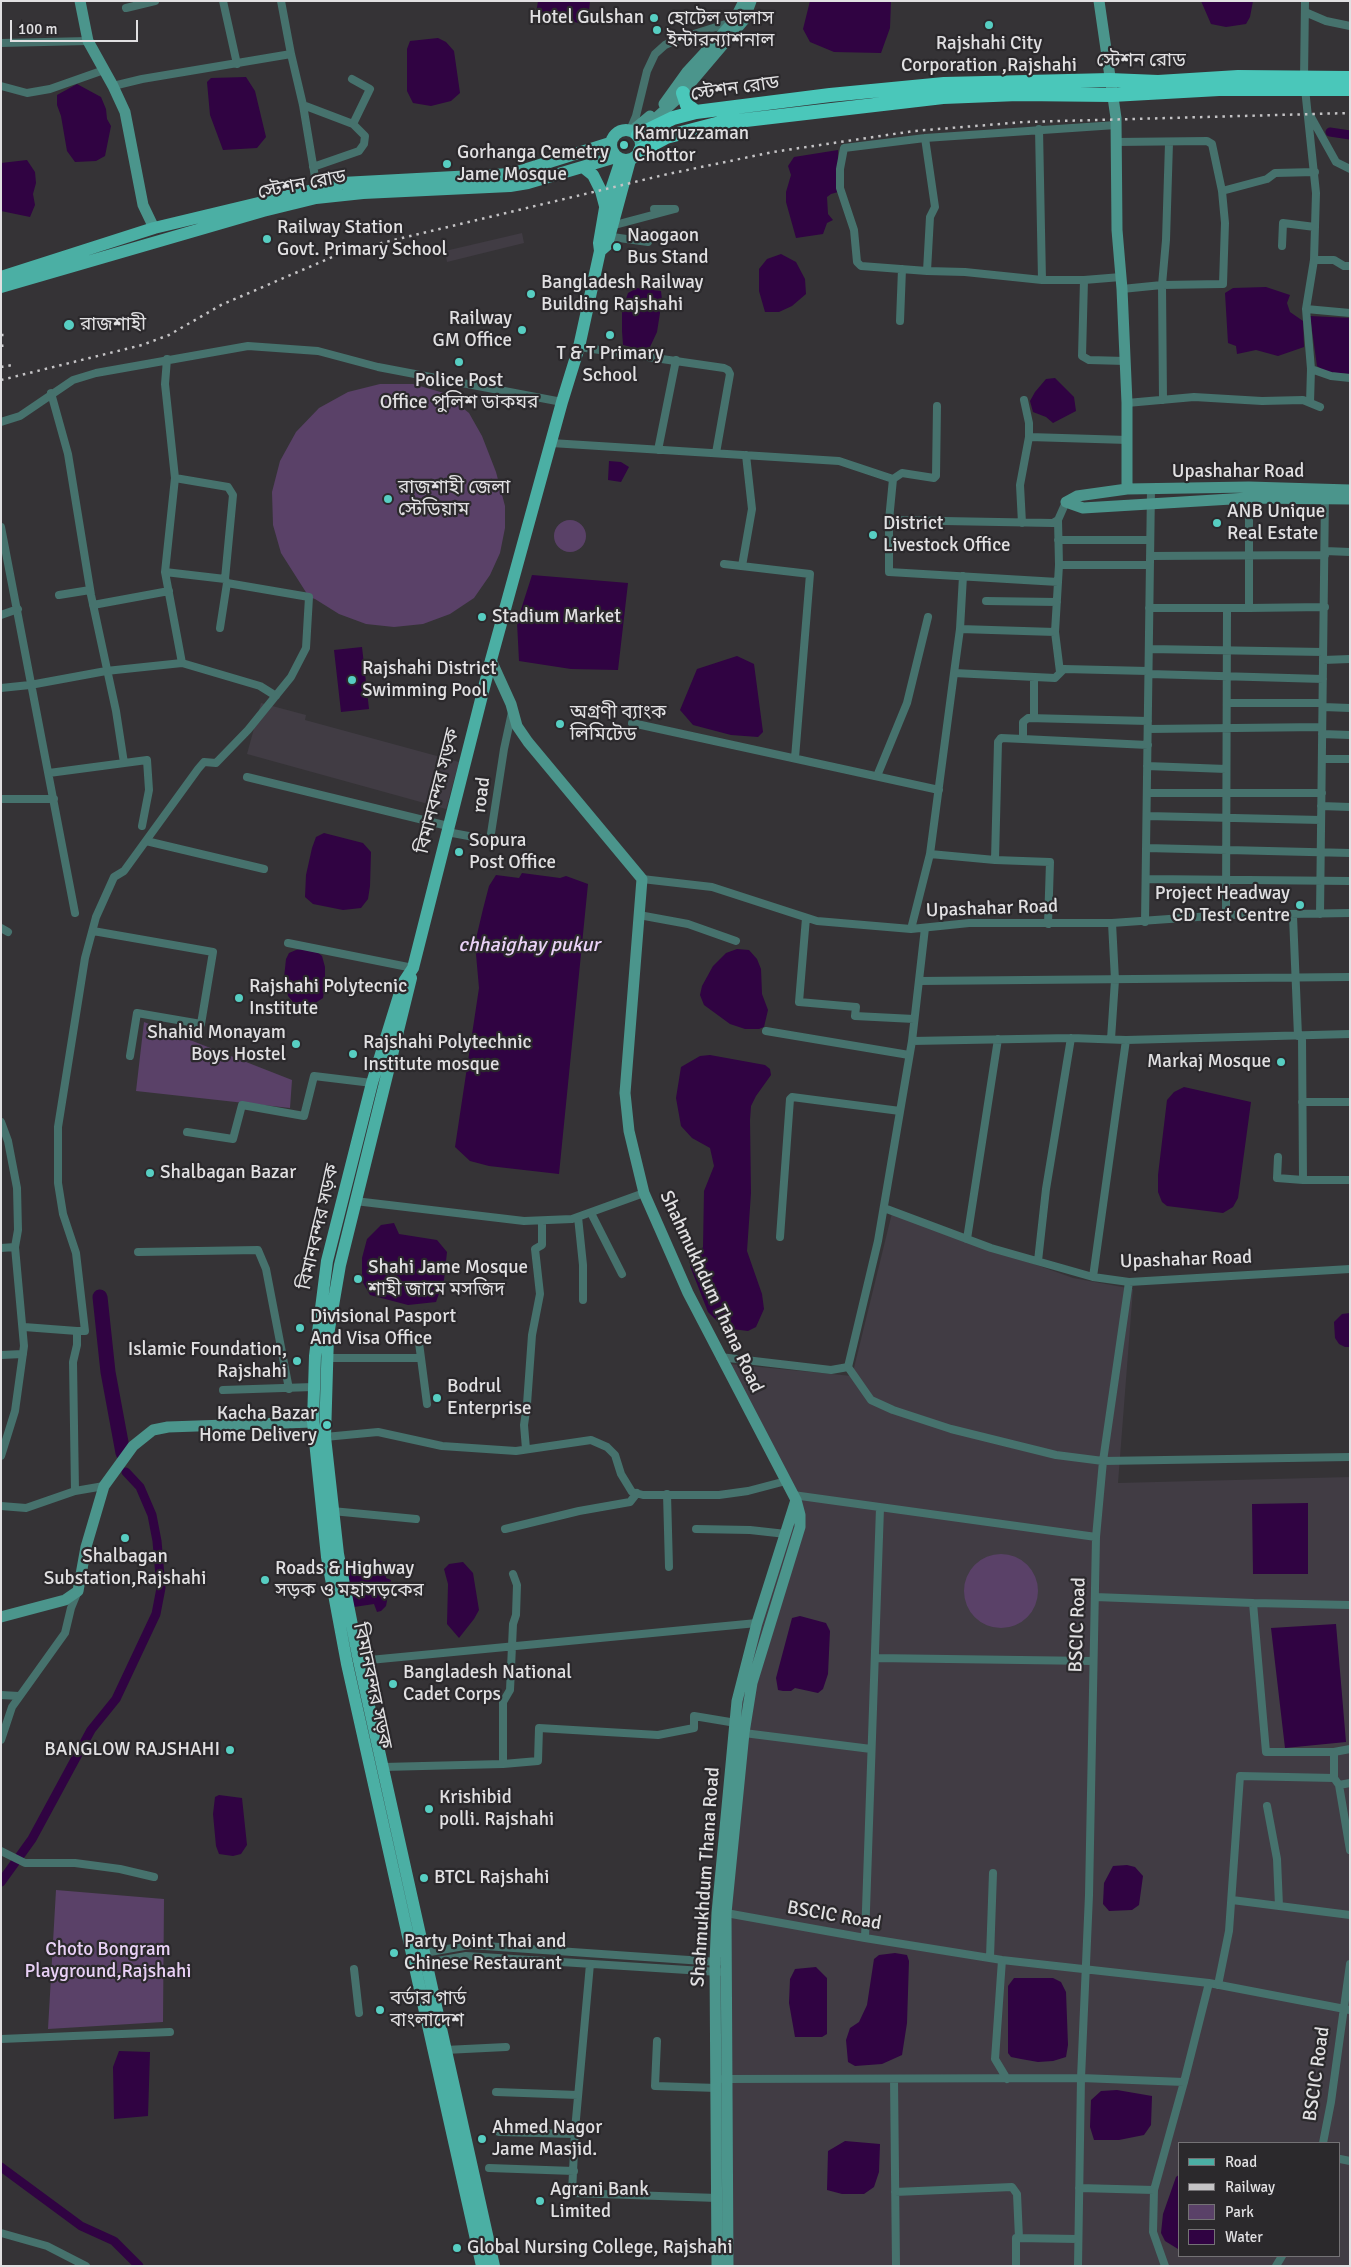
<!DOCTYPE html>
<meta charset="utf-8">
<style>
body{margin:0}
#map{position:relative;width:1351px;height:2267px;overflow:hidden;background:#353336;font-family:Signika,sans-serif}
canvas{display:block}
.frame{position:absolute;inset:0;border:2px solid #e1e0e2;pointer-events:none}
.legend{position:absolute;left:1178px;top:2142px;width:162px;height:115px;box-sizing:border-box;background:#2b292c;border:1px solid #747275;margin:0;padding:6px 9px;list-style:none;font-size:15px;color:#e1e0e2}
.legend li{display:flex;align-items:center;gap:10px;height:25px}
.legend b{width:25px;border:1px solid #747275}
.scale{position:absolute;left:10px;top:20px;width:128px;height:22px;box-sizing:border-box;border:2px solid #e1e0e2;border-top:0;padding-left:6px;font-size:15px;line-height:18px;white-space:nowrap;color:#e1e0e2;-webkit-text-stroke:4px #2b292c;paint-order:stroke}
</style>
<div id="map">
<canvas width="1351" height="2267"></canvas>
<div class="frame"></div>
<ul class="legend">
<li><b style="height:6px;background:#4bafa4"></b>Road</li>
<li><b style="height:6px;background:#c4c3c5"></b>Railway</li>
<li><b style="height:14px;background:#5a4168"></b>Park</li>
<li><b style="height:14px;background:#300342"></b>Water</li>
</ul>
<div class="scale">100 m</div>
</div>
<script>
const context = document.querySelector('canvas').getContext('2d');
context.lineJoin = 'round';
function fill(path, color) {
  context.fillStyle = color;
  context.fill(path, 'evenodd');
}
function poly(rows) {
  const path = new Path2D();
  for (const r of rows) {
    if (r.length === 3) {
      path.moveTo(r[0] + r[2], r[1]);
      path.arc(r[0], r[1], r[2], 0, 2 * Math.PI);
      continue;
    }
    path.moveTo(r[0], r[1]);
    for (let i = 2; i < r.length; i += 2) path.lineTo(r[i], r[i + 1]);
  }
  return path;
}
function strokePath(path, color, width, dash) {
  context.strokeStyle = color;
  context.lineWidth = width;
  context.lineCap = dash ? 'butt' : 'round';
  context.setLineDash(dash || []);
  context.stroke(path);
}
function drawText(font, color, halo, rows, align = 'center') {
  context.font = font + ' Signika,"Noto Sans Bengali",sans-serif';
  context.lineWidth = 4.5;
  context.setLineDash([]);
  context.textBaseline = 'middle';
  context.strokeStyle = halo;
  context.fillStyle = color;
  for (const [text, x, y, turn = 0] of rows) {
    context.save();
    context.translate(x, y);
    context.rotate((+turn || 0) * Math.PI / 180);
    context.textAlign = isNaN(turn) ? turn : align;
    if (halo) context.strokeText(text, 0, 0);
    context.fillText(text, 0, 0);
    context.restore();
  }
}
fill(poly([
 [522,233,524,243,447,262,445,251],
 [261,703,306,715,305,720,459,762,446,809,247,754],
 [892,1213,1073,1278,1133,1289,1118,1483,1350,1477,1350,2266,718,2266,719,1915,740,1703,795,1506,719,1363,852,1376],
 [1180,2143,1340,2143,1340,2256,1180,2256]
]), '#413c44');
fill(poly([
 [380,384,413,384,444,393,469,413,482,436,496,472,505,506,505,528,500,553,490,575,474,598,450,614,423,624,394,627,366,624,339,614,315,599,309,597,281,553,273,525,272,492,280,461,296,432,319,408,348,392],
 [570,536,16],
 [144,1022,292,1080,290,1108,136,1091],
 [1001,1591,37],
 [56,1890,164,1899,163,2022,48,2029]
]), '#5a4168');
fill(poly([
 [538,1,590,1,589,11,581,12,578,23,548,14,536,14],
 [810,1,891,1,890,28,881,53,834,52,810,42,803,29],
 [1201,1,1253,1,1250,17,1246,24,1226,27,1211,24],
 [438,38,446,42,454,51,460,93,451,101,431,106,413,103,407,91,407,49,410,41],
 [246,77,255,91,266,137,257,148,223,150,210,115,207,82,211,78],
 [77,84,101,97,106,109,107,119,111,126,105,156,96,161,75,162,67,151,61,116,57,105,57,95],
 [838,150,838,192,831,194,827,197,828,214,833,220,827,223,823,234,796,238,786,202,786,192,791,175,788,166,794,157],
 [27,160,35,172,36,183,33,194,35,205,30,217,1,211,1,163],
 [781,254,796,262,805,279,806,294,792,306,779,312,765,312,759,291,759,269,767,259],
 [1266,287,1290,295,1287,303,1290,312,1303,321,1304,347,1278,356,1256,350,1237,354,1236,346,1228,343,1225,293,1233,288],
 [637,288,661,291,662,300,657,332,650,347,639,349,623,345,622,331,622,311,628,293],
 [1310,316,1350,318,1350,374,1326,372,1317,366],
 [1055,378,1074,397,1076,411,1053,423,1046,417,1033,412,1030,401,1035,392,1046,379],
 [609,461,621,462,629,467,621,482,608,480],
 [532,575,628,583,618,670,571,669,519,661,517,622],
 [362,647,369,709,341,712,334,650],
 [737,656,754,664,763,732,758,737,731,735,693,725,680,710,697,669],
 [324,833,363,843,371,852,370,886,368,899,361,908,343,910,313,904,305,897,306,875,312,848,316,837],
 [522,873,560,878,566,876,588,884,559,1174,489,1166,470,1161,455,1147,479,988,475,943,483,909,489,886,496,875,519,878],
 [308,948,316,951,322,956,325,967,325,984,323,998,312,1005,293,1002,288,996,284,978,286,959,289,953,296,950],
 [737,949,749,950,757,959,761,969,762,994,768,1010,764,1027,759,1029,745,1029,730,1024,704,1005,700,995,702,986,713,966,726,953],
 [710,1055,765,1065,770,1069,771,1075,756,1096,751,1106,750,1120,751,1193,747,1251,762,1294,764,1309,756,1327,748,1331,724,1328,708,1312,690,1266,703,1247,704,1191,714,1166,710,1148,692,1138,681,1126,676,1098,681,1067,700,1056],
 [1184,1087,1251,1102,1238,1198,1233,1207,1223,1213,1167,1206,1162,1202,1158,1192,1158,1175,1167,1100,1174,1092],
 [394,1223,399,1234,437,1240,447,1252,444,1280,436,1302,408,1305,370,1295,362,1281,362,1258,367,1239,381,1225],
 [1350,1313,1350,1347,1345,1347,1339,1344,1335,1338,1334,1322,1342,1314],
 [1308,1503,1308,1574,1253,1574,1252,1504],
 [380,1561,387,1564,386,1578,391,1580,386,1606,381,1611,377,1612,374,1604,354,1607,348,1574,352,1566],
 [463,1562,473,1573,479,1610,474,1619,459,1638,447,1624,448,1584,444,1569,449,1564],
 [800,1616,826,1623,830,1631,828,1674,823,1689,818,1693,795,1688,791,1691,783,1691,778,1690,776,1678,792,1618],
 [1336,1624,1346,1742,1285,1748,1271,1628],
 [219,1795,242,1798,247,1845,241,1854,233,1856,219,1854,216,1846,213,1814,215,1797],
 [1127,1865,1135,1867,1143,1876,1139,1905,1132,1910,1109,1911,1103,1904,1104,1883,1113,1866],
 [895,1953,907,1955,909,1961,907,2023,902,2055,882,2064,855,2066,848,2062,846,2040,850,2028,859,2022,867,2005,874,1959,879,1955],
 [816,1967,827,1978,827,2034,822,2037,795,2037,789,2003,790,1979,795,1969],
 [1014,1978,1053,1978,1061,1982,1066,1992,1068,2045,1066,2057,1053,2061,1038,2062,1021,2059,1011,2057,1008,2053,1008,1986],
 [119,2051,150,2052,148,2116,114,2119,113,2067],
 [1117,2090,1152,2096,1151,2125,1144,2135,1119,2140,1094,2140,1090,2127,1091,2100,1101,2091],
 [845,2141,880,2144,879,2172,874,2187,864,2194,842,2194,827,2190,828,2151],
 [1180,2174,1180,2249,1178,2249,1165,2241,1161,2233,1163,2214,1176,2177]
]), '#300342');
strokePath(poly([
 [1330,132,1350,135],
 [1,1882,32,1839,91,1730,116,1699,156,1614,161,1588,157,1541,152,1515,140,1487,126,1472],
 [1,2167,81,2226,114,2241,139,2266]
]), '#300342', 9);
strokePath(poly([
 [100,1297,108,1372,123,1453]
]), '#300342', 15);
strokePath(poly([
 [223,1,237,64],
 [281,1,291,54],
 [1305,1,1304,79,1316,193,1314,260,1306,309,1311,369,1310,403],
 [126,8,155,1],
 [1305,12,1326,21,1350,26],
 [1,43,88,41],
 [1,86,27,93,50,89,104,70],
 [113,86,142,79,291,54,303,105,317,189],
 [303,105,353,124,370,89,352,79],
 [1311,117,1336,162,1350,169],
 [1039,129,1042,280],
 [630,130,636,116,647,71,655,54,665,45,678,39,732,22],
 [925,138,935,207,930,217,927,271,861,266,857,262,854,230,840,188,840,169,844,148,925,138,1116,125],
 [1116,142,1207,141,1212,144,1222,191,1225,223,1223,284,1162,285,1163,400],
 [313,167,359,151,364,144,365,136,353,124],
 [1222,191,1267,179,1275,173,1315,172],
 [611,226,675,209,654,209],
 [605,236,648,242],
 [1282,246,1283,223,1315,227],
 [1314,260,1334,260,1344,266,1350,266],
 [927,271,965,272,1042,280,1084,280,1121,277],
 [1084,280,1082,356,1089,360,1125,361],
 [1122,289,1162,285,1166,240,1169,143],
 [1306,309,1350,313],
 [900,321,902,269],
 [579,347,724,368,728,370,730,374,716,453],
 [1311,369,1331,376,1350,378],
 [51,393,68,454,91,595,116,711,124,763],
 [1024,400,1029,423,1029,437],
 [1127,403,1194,397,1262,401,1303,400,1320,407],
 [1,422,20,416,73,380,96,373,248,346,318,351,378,367,562,402],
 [551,443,839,461,893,479,889,520,889,572,1058,582,1059,565,1150,565],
 [658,450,676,360],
 [175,478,165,572,182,663],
 [893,479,902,473,934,478,936,476,937,406],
 [889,520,1053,523,1058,520,1066,502],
 [1058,520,1059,565],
 [1022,523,1020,485,1029,437,1128,440],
 [1,527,75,913],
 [1058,540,1150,540],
 [1325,551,1350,552],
 [1150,556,1325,555],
 [724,564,810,574,795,758],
 [742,566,752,509,746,455],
 [165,572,225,579,233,495,228,487,175,478,165,384,167,359],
 [1058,582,1055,632,1060,672],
 [59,595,90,590],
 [986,601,1057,602],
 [93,605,169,591],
 [1149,608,1227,608],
 [1249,608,1325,607],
 [1,615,18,609],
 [220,628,227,583],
 [960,629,1055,632],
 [1149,649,1323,652],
 [1323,660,1350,659],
 [954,673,960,629,963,576],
 [1149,674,1323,679],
 [1,688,30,685,106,671,182,663,260,686,276,696],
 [1227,703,1322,703],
 [1323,707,1350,708],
 [1034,718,1034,677],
 [632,723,939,790],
 [1148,729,1322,727],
 [1322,734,1350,735],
 [1023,739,1148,745],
 [1322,759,1350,759],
 [1147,766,1226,769],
 [49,773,147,760,149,790,142,826],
 [877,776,907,703,928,617],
 [247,777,448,826],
 [1147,793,1322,793],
 [1,799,54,799],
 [1321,806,1350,807],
 [1147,816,1321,820],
 [447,832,490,840,504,749,512,712],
 [146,841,264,869],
 [1146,848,1350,853],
 [930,854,995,860],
 [642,879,712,887,817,921,911,929,969,923,1112,923,1226,915,1350,913],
 [1146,879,1350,881],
 [1320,914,1325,494],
 [639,915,688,924,736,941],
 [1226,915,1227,608,1249,608,1249,494],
 [1293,916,1298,1036],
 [806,918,799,1002,856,1007,855,1016,914,1019],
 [1145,922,1151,489],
 [1048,924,1050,862,995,860,998,742,1001,738,1023,739,1023,722,1028,718,1148,721],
 [1,928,8,932],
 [911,929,930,854,954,673,1055,678,1064,669,1148,671],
 [93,931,213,952,201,1024,137,1013,130,1056],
 [288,943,413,968],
 [919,981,1350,977],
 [766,1031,909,1055],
 [1302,1036,1303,1180,1350,1180],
 [1111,1039,1115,980,1112,923],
 [912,1041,1071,1038,1126,1040,1350,1034],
 [1302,1102,1350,1102],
 [1,1122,8,1141,17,1188,18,1230,15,1247,24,1346,15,1411,1,1456],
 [187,1132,233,1139,242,1105,304,1116,314,1076,372,1083],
 [1278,1157,1277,1178,1303,1180],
 [355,1201,524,1221,572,1219,644,1193],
 [884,1208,991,1248,1093,1277,1129,1282,1350,1269],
 [591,1213,622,1274],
 [578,1217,583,1265,583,1300],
 [780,1237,790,1099,792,1097,900,1111],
 [967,1239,998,1039],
 [1,1248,15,1247],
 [138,1252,258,1250,266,1269,289,1389],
 [1038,1261,1046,1189,1071,1038],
 [1093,1277,1126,1040],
 [24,1327,77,1331],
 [1,1355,23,1354],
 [720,1357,831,1370,848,1367,878,1241,912,1041,925,928],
 [327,1358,421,1358,419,1343],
 [421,1358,427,1404],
 [848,1367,871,1400,893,1410,951,1429,1056,1455,1103,1461,1350,1457],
 [223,1390,313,1387],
 [325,1437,378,1432,442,1446,516,1451,591,1440,607,1447,615,1455,621,1474,632,1492,643,1495,719,1495,748,1491,786,1481],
 [526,1449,524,1425,527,1404,532,1335,540,1294,535,1249,542,1245,542,1221],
 [75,1491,73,1362,77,1345,77,1331,85,1331,76,1253,63,1214,58,1183,58,1127,85,958,96,917,114,877,124,871,198,769,204,762,216,763,248,730,291,677,306,648,309,597,227,583,225,579],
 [667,1494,669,1567],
 [793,1495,1096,1537],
 [1,1506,26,1508,75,1491,104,1486],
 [332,1511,416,1519],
 [505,1529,579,1511,630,1502,637,1493],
 [696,1529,750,1530,786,1534],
 [1095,1597,1253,1603,1266,1752,1334,1752,1334,1778],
 [1253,1603,1350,1605],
 [875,1658,1093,1661],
 [359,1661,757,1623],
 [1,1695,19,1696],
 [744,1733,871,1749],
 [1,1740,12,1707,65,1633,71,1608,78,1591],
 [1334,1752,1350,1749],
 [503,1764,503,1702,510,1690,513,1624,516,1615,517,1585,513,1574],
 [383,1767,503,1764,538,1761,539,1728,658,1735,694,1728,694,1716,736,1723],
 [1339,1785,1350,1783],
 [1267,1806,1277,1859,1279,1906],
 [1,1851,25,1863,75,1863,120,1869,154,1877],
 [1232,1900,1350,1915],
 [726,1913,865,1938,1002,1960,1209,1983,1350,2010],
 [865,1938,880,1508],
 [424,1953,470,1945,718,1962],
 [990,1957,993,1873],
 [1002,1960,995,2059,1007,2079],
 [426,1963,466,1956,719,1972],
 [590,1964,575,2130,572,2193,717,2198],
 [354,1969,359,2013],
 [1218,1985,1229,1931,1240,1776,1334,1778,1339,1785,1350,1850],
 [1,2039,170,2032],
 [657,2041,655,2086,717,2088],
 [445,2050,506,2047],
 [723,2079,1081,2078,1184,2082],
 [894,2079,896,2266],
 [496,2092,578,2095],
 [499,2132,575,2134],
 [1323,2143,1331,2102,1350,1964],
 [1340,2159,1350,2161],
 [489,2168,574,2171],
 [1079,2188,1154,2190],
 [895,2192,1012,2187,1017,2194,1019,2238],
 [1,2233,47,2246,86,2266],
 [1016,2266,1016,2238,1078,2239],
 [1078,2266,1081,2078,1089,1895,1096,1537,1103,1461,1129,1282],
 [1165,2266,1153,2232,1154,2190,1184,2082,1209,1983],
 [1276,2266,1282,2256]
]), '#46726d', 8);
strokePath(poly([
 [80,1,88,41,113,86,125,112,143,205,154,228],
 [1099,1,1116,118,1117,230,1122,289,1127,403,1127,489],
 [664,104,687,72,734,21,744,1],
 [646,127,677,99,744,20,751,1],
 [632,131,650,116],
 [1066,502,1077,496,1127,489,1249,487,1350,490],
 [1066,502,1083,508,1248,498,1350,499],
 [491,660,511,704,517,726,528,742,642,879,625,1093,629,1131,644,1193,688,1293,796,1500,800,1515,800,1527,752,1683,744,1733,726,1913,728,2266],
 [1,1617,65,1600,78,1591,86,1547,104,1486,133,1446,153,1430,168,1427,313,1422],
 [717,2266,715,1962,717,1913,737,1701,757,1623,796,1500]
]), '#4b958c', 11);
strokePath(poly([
 [626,145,15],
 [583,167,593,175,601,191,605,206],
 [600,251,607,245,630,160],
 [1,277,154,228,342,183,511,174,610,143],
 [1,287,263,211,316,198,363,193,510,186,528,183,616,157],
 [411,978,340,1265,328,1335,325,1437,338,1554,359,1661,494,2266],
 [482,2266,347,1664,327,1557,313,1422,315,1356,327,1261,372,1083,403,983,413,968,491,660,562,402,579,347,600,251,599,243,605,208,621,160]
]), '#4bafa4', 12);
strokePath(poly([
 [683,93,687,105,696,112],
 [638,135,673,118,696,112,830,95,944,84,1110,80,1158,82,1238,77,1350,78],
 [640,151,666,137,720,123,943,97,1018,94,1112,95,1219,89,1350,89]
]), '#4ac7ba', 14);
strokePath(poly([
 [1,335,4,335],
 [1,346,7,345],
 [1,367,12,365],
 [1,380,142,345,169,335,221,305,344,252,668,174,773,152,914,131,1024,122,1350,113]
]), '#c4c3c5', 2.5, [2.5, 5]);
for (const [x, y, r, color] of [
 [654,18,5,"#57cec2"],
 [989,25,5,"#57cec2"],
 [657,30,5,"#57cec2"],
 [624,145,5,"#57cec2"],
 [447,164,5,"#57cec2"],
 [267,239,5,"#57cec2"],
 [617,247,5,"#57cec2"],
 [531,294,5,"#57cec2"],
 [69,325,6,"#57cec2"],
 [522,330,5,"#57cec2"],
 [610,335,5,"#57cec2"],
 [459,362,5,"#57cec2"],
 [388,499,5,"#57cec2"],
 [1217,523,5,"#57cec2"],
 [873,535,5,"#57cec2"],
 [482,617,5,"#57cec2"],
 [352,680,5,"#57cec2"],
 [560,724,5,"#57cec2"],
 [459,852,5,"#57cec2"],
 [1300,905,5,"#57cec2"],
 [239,998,5,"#57cec2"],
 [296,1044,5,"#57cec2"],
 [353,1054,5,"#57cec2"],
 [1281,1062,5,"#57cec2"],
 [150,1173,5,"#57cec2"],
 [358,1279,5,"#57cec2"],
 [300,1328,5,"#57cec2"],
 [297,1361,5,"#57cec2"],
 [437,1398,5,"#57cec2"],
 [327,1425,5,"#57cec2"],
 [125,1538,5,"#57cec2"],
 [265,1580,5,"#57cec2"],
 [393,1684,5,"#57cec2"],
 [230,1750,5,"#57cec2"],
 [429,1809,5,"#57cec2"],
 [424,1878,5,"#57cec2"],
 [394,1953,5,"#57cec2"],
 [380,2010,5,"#57cec2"],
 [482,2139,5,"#57cec2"],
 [540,2201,5,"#57cec2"],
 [457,2248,5,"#57cec2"]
]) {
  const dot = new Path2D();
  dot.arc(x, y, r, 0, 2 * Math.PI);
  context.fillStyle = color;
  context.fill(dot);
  strokePath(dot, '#2b292c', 2);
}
drawText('19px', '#e1e0e2', '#2b292c', [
 ["Hotel Gulshan",644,18,"right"],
 ["হোটেল ডালাস",667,19],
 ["ইন্টারন্যাশনাল",667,41],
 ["Rajshahi City",989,44,"center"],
 ["Corporation ,Rajshahi",989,66,"center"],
 ["Kamruzzaman",634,134],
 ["Chottor",634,156],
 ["Gorhanga Cemetry",457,153],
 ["Jame Mosque",457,175],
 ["Railway Station",277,228],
 ["Govt. Primary School",277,250],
 ["Naogaon",627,236],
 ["Bus Stand",627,258],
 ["Bangladesh Railway",541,283],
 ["Building Rajshahi",541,305],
 ["Railway",512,319,"right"],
 ["GM Office",512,341,"right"],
 ["রাজশাহী",80,325],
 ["T & T Primary",610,354,"center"],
 ["School",610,376,"center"],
 ["Police Post",459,381,"center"],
 ["Office পুলিশ ডাকঘর",459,403,"center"],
 ["রাজশাহী জেলা",398,488],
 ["স্টেডিয়াম",398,510],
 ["ANB Unique",1227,512],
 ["Real Estate",1227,534],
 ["District",883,524],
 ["Livestock Office",883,546],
 ["Stadium Market",492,617],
 ["Rajshahi District",362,669],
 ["Swimming Pool",362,691],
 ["অগ্রণী ব্যাংক",570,713],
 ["লিমিটেড",570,735],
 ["Sopura",469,841],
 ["Post Office",469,863],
 ["Project Headway",1290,894,"right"],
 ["CD Test Centre",1290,916,"right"],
 ["Rajshahi Polytecnic",249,987],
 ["Institute",249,1009],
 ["Shahid Monayam",286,1033,"right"],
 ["Boys Hostel",286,1055,"right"],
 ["Rajshahi Polytechnic",363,1043],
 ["Institute mosque",363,1065],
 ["Markaj Mosque",1271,1062,"right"],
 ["Shalbagan Bazar",160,1173],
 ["Shahi Jame Mosque",368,1268],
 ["শাহী জামে মসজিদ",368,1290],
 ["Divisional Pasport",310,1317],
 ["And Visa Office",310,1339],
 ["Islamic Foundation,",287,1350,"right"],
 ["Rajshahi",287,1372,"right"],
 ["Bodrul",447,1387],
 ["Enterprise",447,1409],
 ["Kacha Bazar",317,1414,"right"],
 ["Home Delivery",317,1436,"right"],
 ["Shalbagan",125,1557,"center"],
 ["Substation,Rajshahi",125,1579,"center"],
 ["Roads & Highway",275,1569],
 ["সড়ক ও মহাসড়কের",275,1591],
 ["Bangladesh National",403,1673],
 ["Cadet Corps",403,1695],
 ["BANGLOW RAJSHAHI",220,1750,"right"],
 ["Krishibid",439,1798],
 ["polli. Rajshahi",439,1820],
 ["BTCL Rajshahi",434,1878],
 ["Party Point Thai and",404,1942],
 ["Chinese Restaurant",404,1964],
 ["বর্ডার গার্ড",390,1999],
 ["বাংলাদেশ",390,2021],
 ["Ahmed Nagor",492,2128],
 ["Jame Masjid.",492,2150],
 ["Agrani Bank",550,2190],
 ["Limited",550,2212],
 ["Global Nursing College, Rajshahi",467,2248]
], 'left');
drawText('19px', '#e1e0e2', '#2b292c', [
 ["স্টেশন রোড",1141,61],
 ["স্টেশন রোড",735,89,-8],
 ["স্টেশন রোড",302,185,-11],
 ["Upashahar Road",1238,472],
 ["বিমানবন্দর সড়ক",438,791,-76],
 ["road",482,795,-83],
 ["Upashahar Road",992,909,-2],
 ["বিমানবন্দর সড়ক",319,1227,-77],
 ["Upashahar Road",1186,1260,-2],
 ["Shahmukhdum Thana Road",711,1292,65],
 ["BSCIC Road",1078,1625,-88],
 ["বিমানবন্দর সড়ক",372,1686,78],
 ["Shahmukhdum Thana Road",706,1877,-86],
 ["BSCIC Road",834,1916,10],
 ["BSCIC Road",1317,2074,-82]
]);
drawText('19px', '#e9d1f6', '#2b292c', [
 ["Choto Bongram",108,1950],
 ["Playground,Rajshahi",108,1972]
]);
drawText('italic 20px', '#ebd3f8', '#2b292c', [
 ["chhaighay pukur",529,946]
]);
</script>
